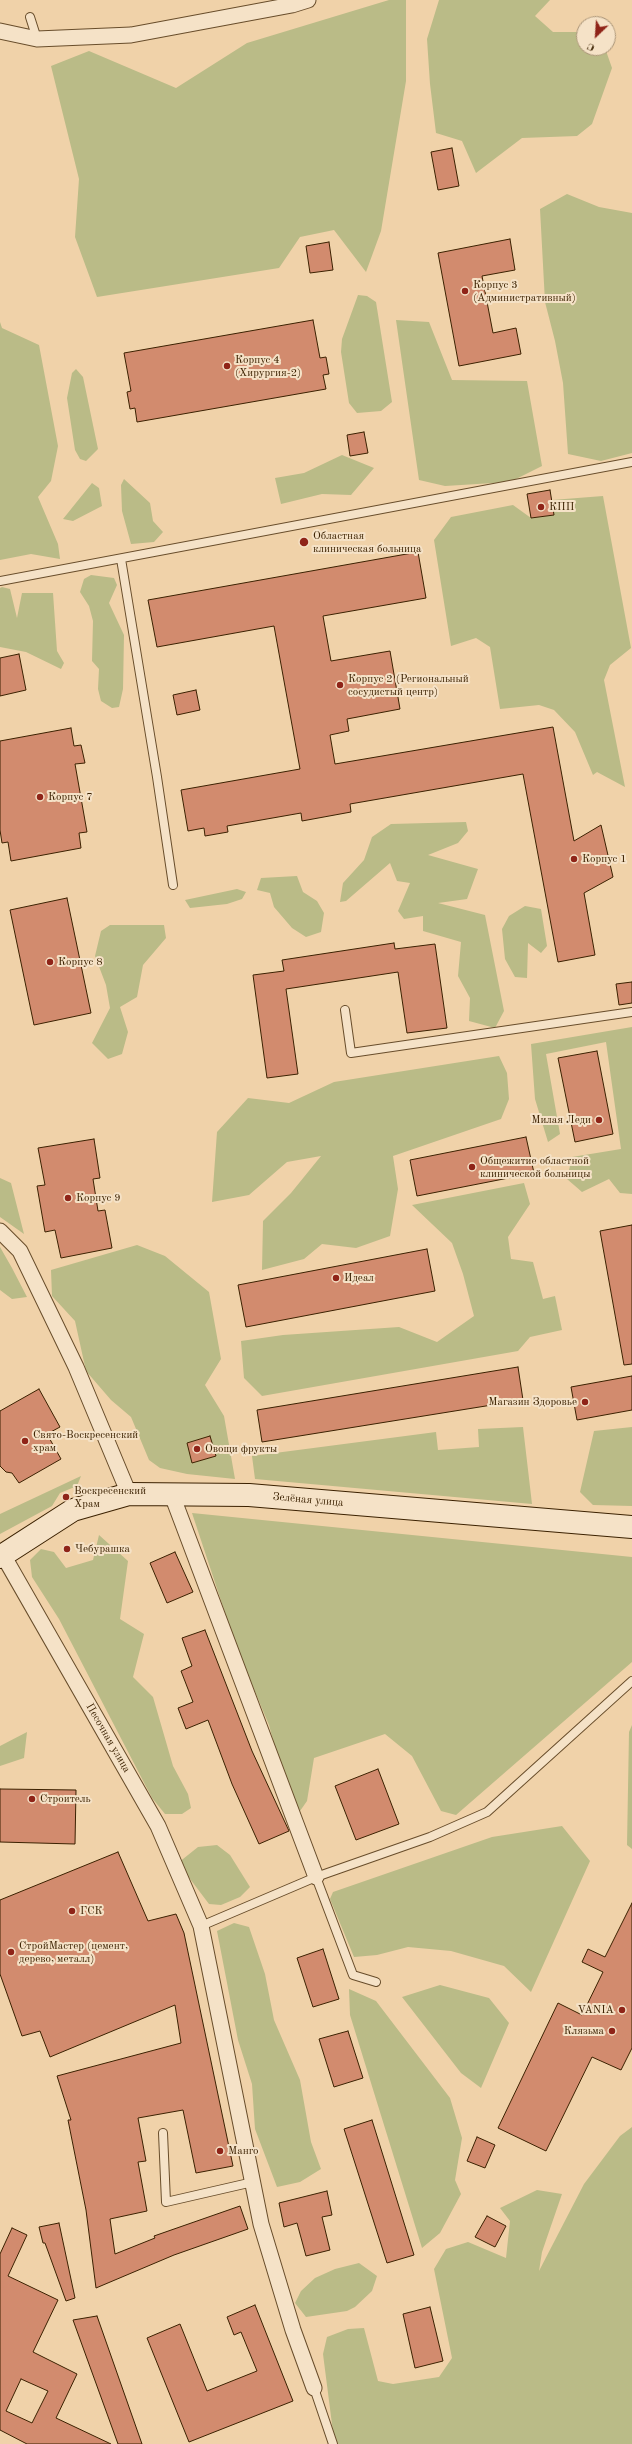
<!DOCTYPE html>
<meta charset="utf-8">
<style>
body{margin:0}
#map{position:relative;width:632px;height:2444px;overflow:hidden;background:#f0d2a9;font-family:"Old Standard TT",serif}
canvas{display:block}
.north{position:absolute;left:576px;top:16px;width:40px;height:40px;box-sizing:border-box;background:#f5e2c7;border:1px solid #ab9578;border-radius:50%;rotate:205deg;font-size:11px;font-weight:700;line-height:16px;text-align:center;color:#3b2101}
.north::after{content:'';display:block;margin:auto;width:14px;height:18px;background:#8f2418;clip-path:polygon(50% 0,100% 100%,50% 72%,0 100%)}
</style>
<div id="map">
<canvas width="632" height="2444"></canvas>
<div class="north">С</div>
</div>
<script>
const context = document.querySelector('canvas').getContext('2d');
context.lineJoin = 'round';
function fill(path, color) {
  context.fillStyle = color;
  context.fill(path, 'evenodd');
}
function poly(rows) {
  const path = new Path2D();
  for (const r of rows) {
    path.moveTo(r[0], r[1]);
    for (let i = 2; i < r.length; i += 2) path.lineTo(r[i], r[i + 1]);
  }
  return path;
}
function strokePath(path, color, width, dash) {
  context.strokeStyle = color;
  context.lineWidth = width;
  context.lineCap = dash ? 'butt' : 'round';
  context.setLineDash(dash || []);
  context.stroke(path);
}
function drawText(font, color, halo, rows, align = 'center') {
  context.font = font + ' "Old Standard TT",serif';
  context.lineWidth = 4;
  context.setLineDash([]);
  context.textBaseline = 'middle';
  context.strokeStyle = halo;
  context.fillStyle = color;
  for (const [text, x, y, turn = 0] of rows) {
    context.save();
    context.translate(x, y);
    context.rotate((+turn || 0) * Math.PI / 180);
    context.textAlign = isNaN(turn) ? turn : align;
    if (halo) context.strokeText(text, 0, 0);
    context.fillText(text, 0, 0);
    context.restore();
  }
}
fill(poly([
 [389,0,406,0,406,81,381,231,366,272,334,230,300,237,279,268,97,297,75,237,79,179,51,66,89,51,176,88,247,43],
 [439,0,550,0,535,16,553,32,584,32,584,48,605,48,612,68,592,124,577,136,522,138,476,173,462,141,436,133,430,84,427,39],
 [567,194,599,207,632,213,632,453,601,461,568,454,563,383,555,341,545,302,540,209],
 [358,295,367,296,376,302,392,402,381,411,357,413,349,403,341,352,342,339],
 [396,320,429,322,452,380,527,381,542,466,510,482,445,486,419,480],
 [0,322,2,328,39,345,58,446,51,481,38,497,58,544,60,559,31,554,0,560],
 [76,369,83,377,98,449,86,461,80,459,75,450,67,398,72,373],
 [342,455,374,468,351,495,322,494,281,504,275,478,304,473],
 [124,479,150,503,153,521,163,532,154,542,131,544,122,511,121,485],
 [92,483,99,488,102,506,73,521,63,519],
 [603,496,631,648,610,665,604,680,625,787,597,772,593,775,575,732,554,710,539,705,500,709,490,647,476,638,451,646,434,540,451,517,513,505,531,518,554,515,552,500],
 [91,575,114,578,117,585,109,603,124,635,123,689,119,707,112,708,101,701,98,689,99,669,92,661,93,621,89,606,80,592,84,579],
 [2,587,10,589,17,618,22,593,53,593,57,651,64,663,61,669,26,652,0,647,0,588],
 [466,822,468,831,458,843,428,855,478,869,467,899,438,903,485,915,504,1011,495,1028,469,1021,470,998,458,976,461,942,423,931,423,916,404,919,398,911,410,883,397,881,390,863,346,901,340,902,343,883,364,860,372,837,391,824],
 [297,876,303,892,317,901,324,913,321,932,306,937,292,928,274,907,270,893,257,890,261,878],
 [237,889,246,892,242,899,227,904,190,908,185,900],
 [525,906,541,909,547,946,541,953,528,943,527,978,515,977,505,959,502,929,509,916],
 [110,925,164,925,166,938,143,965,137,997,120,1007,128,1032,122,1054,108,1059,92,1043,110,1008,106,985,95,956,101,931],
 [632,1027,632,1194,620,1193,609,1179,582,1192,567,1179,572,1157,621,1149,606,1042,546,1054,560,1134,548,1142,535,1099,531,1044],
 [499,1056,507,1073,509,1099,501,1119,393,1156,398,1189,390,1236,356,1248,322,1244,304,1259,262,1270,263,1221,291,1193,321,1156,287,1162,249,1195,212,1202,217,1132,248,1098,289,1103,334,1082],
 [0,1178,11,1183,24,1234,0,1217],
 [524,1183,530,1204,508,1237,511,1259,533,1262,543,1299,555,1296,562,1330,530,1337,518,1351,262,1396,244,1378,241,1341,283,1335,399,1327,437,1342,474,1316,463,1274,452,1243,412,1205],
 [137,1245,165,1256,209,1292,221,1359,205,1385,224,1416,235,1479,187,1474,160,1468,149,1460,131,1417,111,1400,86,1371,75,1321,52,1296,51,1270],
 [210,1436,216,1456,192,1463,187,1443],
 [0,1247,12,1268,27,1297,12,1299,0,1290],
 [523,1427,532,1504,255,1479,252,1456,436,1432,438,1450,479,1447,478,1429],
 [632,1427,632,1506,593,1505,580,1492,594,1431],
 [81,1476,77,1486,60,1493,52,1506,0,1534,0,1514],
 [192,1513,632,1557,632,1662,456,1815,441,1811,412,1756,385,1734,314,1758,307,1801,300,1811,282,1774,269,1725,237,1649],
 [99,1535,128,1561,120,1619,144,1634,133,1677,153,1697,173,1766,188,1794,191,1808,182,1814,165,1814,152,1798,59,1619,32,1577,30,1560,41,1549,54,1552,66,1568,93,1560],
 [632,1725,632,1849,627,1845,629,1732],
 [27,1732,24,1758,0,1766,0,1746],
 [562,1826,590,1861,531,1992,504,1966,451,1951,408,1947,377,1955,354,1957,330,1899,333,1892,492,1837],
 [217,1845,230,1855,250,1887,240,1897,221,1905,209,1904,178,1863,198,1847],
 [234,1923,249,1927,265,1974,274,2020,300,2080,311,2142,321,2169,300,2182,277,2187,255,2129,252,2084,238,2040,217,1931],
 [440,1985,489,1998,509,2023,481,2088,461,2073,402,1997],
 [349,1989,376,2001,450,2098,462,2138,455,2180,461,2194,440,2233,422,2248,350,2015],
 [632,2127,632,2444,338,2444,333,2432,323,2354,327,2337,348,2329,364,2328,378,2381,393,2384,439,2377,452,2358,434,2269,446,2249,468,2242,506,2258,510,2221,500,2208,537,2190,562,2194,542,2252,539,2271,584,2184,620,2136],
 [359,2263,377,2276,372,2291,355,2307,347,2311,306,2317,295,2303,301,2291,315,2278,335,2269]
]), '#babb87');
const building = poly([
 [452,148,459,186,438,190,431,152,452,148],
 [510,239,515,270,482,276,493,333,516,328,521,354,459,366,438,253,510,239],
 [329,242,333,270,310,273,306,246,329,242],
 [313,320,320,358,326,357,329,374,323,375,326,389,137,422,135,408,130,409,127,392,131,391,124,353,313,320],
 [364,432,368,453,350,456,347,435,364,432],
 [550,490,554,515,531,518,527,494,550,490],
 [418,552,426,598,323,616,331,661,390,651,400,709,347,719,349,731,330,735,335,764,553,727,574,841,601,825,613,877,584,893,595,955,558,962,523,774,350,804,351,812,302,821,301,813,227,826,228,832,205,836,204,828,188,831,181,790,300,769,274,626,157,647,148,600,418,552],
 [19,654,26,690,0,696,0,658,19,654],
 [196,690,200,710,177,715,173,695,196,690],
 [71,728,74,746,81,745,85,763,75,764,87,832,79,833,81,848,11,861,8,842,2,843,0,830,0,741,71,728],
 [67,898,91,1013,34,1025,10,910,67,898],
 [394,943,395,949,435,944,447,1028,407,1033,398,972,286,989,298,1074,267,1078,253,975,284,971,282,960,394,943],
 [632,982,632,1003,619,1005,616,984,632,982],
 [597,1051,613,1134,575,1142,558,1058,597,1051],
 [526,1137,534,1173,417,1196,410,1160,526,1137],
 [94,1139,100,1178,93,1179,98,1211,105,1210,112,1248,61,1258,55,1230,45,1232,37,1186,45,1185,38,1148,94,1139],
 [632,1225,632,1364,624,1365,600,1231,632,1225],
 [427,1249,435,1291,246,1327,238,1285,427,1249],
 [518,1367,523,1400,262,1442,257,1410,518,1367],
 [632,1376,632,1410,577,1420,571,1387,632,1376],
 [39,1389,60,1427,47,1434,61,1459,19,1483,12,1473,6,1472,0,1466,0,1411,39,1389],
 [210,1436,216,1456,192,1463,187,1443,210,1436],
 [175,1552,193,1592,167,1603,150,1563,175,1552],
 [205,1630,252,1751,289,1831,259,1844,232,1784,208,1720,186,1729,178,1708,193,1702,181,1671,192,1666,182,1638,205,1630],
 [378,1769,399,1824,356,1840,335,1786,378,1769],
 [0,1789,76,1790,75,1844,0,1842,0,1789],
 [118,1852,148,1921,176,1914,184,1933,233,2166,196,2173,183,2110,138,2118,146,2161,138,2162,147,2211,110,2219,115,2254,155,2238,154,2236,240,2206,248,2229,174,2255,96,2288,86,2210,68,2120,71,2120,57,2076,181,2043,175,2005,50,2057,40,2031,22,2036,0,1974,0,1900,118,1852],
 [632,1903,632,2048,621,2070,592,2057,546,2151,498,2128,558,2003,582,2015,603,1972,582,1962,588,1949,605,1957,632,1903],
 [323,1949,339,1999,313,2007,297,1958,323,1949],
 [348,2031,363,2078,334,2087,319,2039,348,2031],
 [372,2120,414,2255,387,2263,344,2129,372,2120],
 [477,2137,495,2145,485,2168,467,2161,477,2137],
 [327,2191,332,2215,322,2217,330,2250,306,2256,297,2223,284,2227,279,2203,327,2191],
 [487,2216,506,2226,495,2247,475,2237,487,2216],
 [59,2223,75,2298,66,2301,45,2243,43,2243,39,2227,59,2223],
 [12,2228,27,2235,8,2276,58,2300,33,2352,77,2374,56,2418,111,2444,27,2444,0,2430,0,2254,12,2228],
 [21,2379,48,2391,32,2423,6,2411,21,2379],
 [255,2305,293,2401,189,2442,147,2338,180,2324,207,2391,257,2371,241,2332,234,2335,227,2317,255,2305],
 [430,2307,443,2361,415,2368,403,2314,430,2307],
 [97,2316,142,2444,118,2444,73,2320,97,2316]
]);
fill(building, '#d28b6e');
strokePath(building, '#3b2101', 1);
const lane = poly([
 [30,17,37,39],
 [121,559,157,777,173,885],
 [0,581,632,462],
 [345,1010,351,1053,632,1012],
 [316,1877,353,1975,376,1982],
 [201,1926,316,1877,430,1837,487,1812,632,1681],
 [163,2133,166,2202,253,2182],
 [314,2388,333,2444]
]);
const street = poly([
 [0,31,37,39,131,35,292,5,308,0],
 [0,1231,20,1251,76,1367,129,1494],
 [172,1495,316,1877],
 [3,1555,158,1826,201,1926,261,2224,293,2330,314,2388]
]);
const secondary = poly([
 [0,1557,73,1510,129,1494,249,1495,632,1527]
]);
strokePath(lane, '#684d2b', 10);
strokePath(street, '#684d2b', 17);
strokePath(secondary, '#3b2101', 24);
strokePath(lane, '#f5e2c7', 8);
strokePath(street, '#f5e2c7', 15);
strokePath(secondary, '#f5e2c7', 22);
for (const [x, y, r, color] of [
 [465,291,4,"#8f2418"],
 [227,366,4,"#8f2418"],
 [541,507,4,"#8f2418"],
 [304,542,5,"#8f2418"],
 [340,685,4,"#8f2418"],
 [40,797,4,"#8f2418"],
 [574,859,4,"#8f2418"],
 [50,962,4,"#8f2418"],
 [599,1120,4,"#8f2418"],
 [472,1167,4,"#8f2418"],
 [68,1198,4,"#8f2418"],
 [336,1278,4,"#8f2418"],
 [585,1402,4,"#8f2418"],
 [25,1441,4,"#8f2418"],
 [197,1449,4,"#8f2418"],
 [66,1497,4,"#8f2418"],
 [67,1549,4,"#8f2418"],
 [32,1799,4,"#8f2418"],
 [72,1911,4,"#8f2418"],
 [11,1952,4,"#8f2418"],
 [622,2010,4,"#8f2418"],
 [612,2031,4,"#8f2418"],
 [220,2151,4,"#8f2418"]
]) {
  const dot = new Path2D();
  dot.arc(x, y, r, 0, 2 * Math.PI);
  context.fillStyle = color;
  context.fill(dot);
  strokePath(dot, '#f5e2c7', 1.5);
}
drawText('11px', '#3b2101', '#f5e2c7', [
 ["Корпус 3",473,285],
 ["(Административный)",473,298],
 ["Корпус 4",235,360],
 ["(Хирургия-2)",235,373],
 ["КПП",549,507],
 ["Областная",313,536],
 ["клиническая больница",313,549],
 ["Корпус 2 (Региональный",348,679],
 ["сосудистый центр)",348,692],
 ["Корпус 7",48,797],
 ["Корпус 1",582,859],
 ["Корпус 8",58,962],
 ["Милая Леди",591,1120,"right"],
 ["Общежитие областной",480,1161],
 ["клинической больницы",480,1174],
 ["Корпус 9",76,1198],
 ["Идеал",344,1278],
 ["Магазин Здоровье",577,1402,"right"],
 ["Свято-Воскресенский",33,1435],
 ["храм",33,1448],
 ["Овощи фрукты",205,1449],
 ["Воскресенский",74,1491],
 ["Храм",74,1504],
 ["Чебурашка",75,1549],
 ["Строитель",40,1799],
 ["ГСК",80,1911],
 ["СтройМастер (цемент,",19,1946],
 ["дерево, металл)",19,1959],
 ["VANIA",614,2010,"right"],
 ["Клязьма",604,2031,"right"],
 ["Манго",228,2151]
], 'left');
drawText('11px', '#3b2101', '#f5e2c7', [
 ["Зелёная улица",308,1500,5],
 ["Песочная улица",108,1738,60]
]);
</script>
